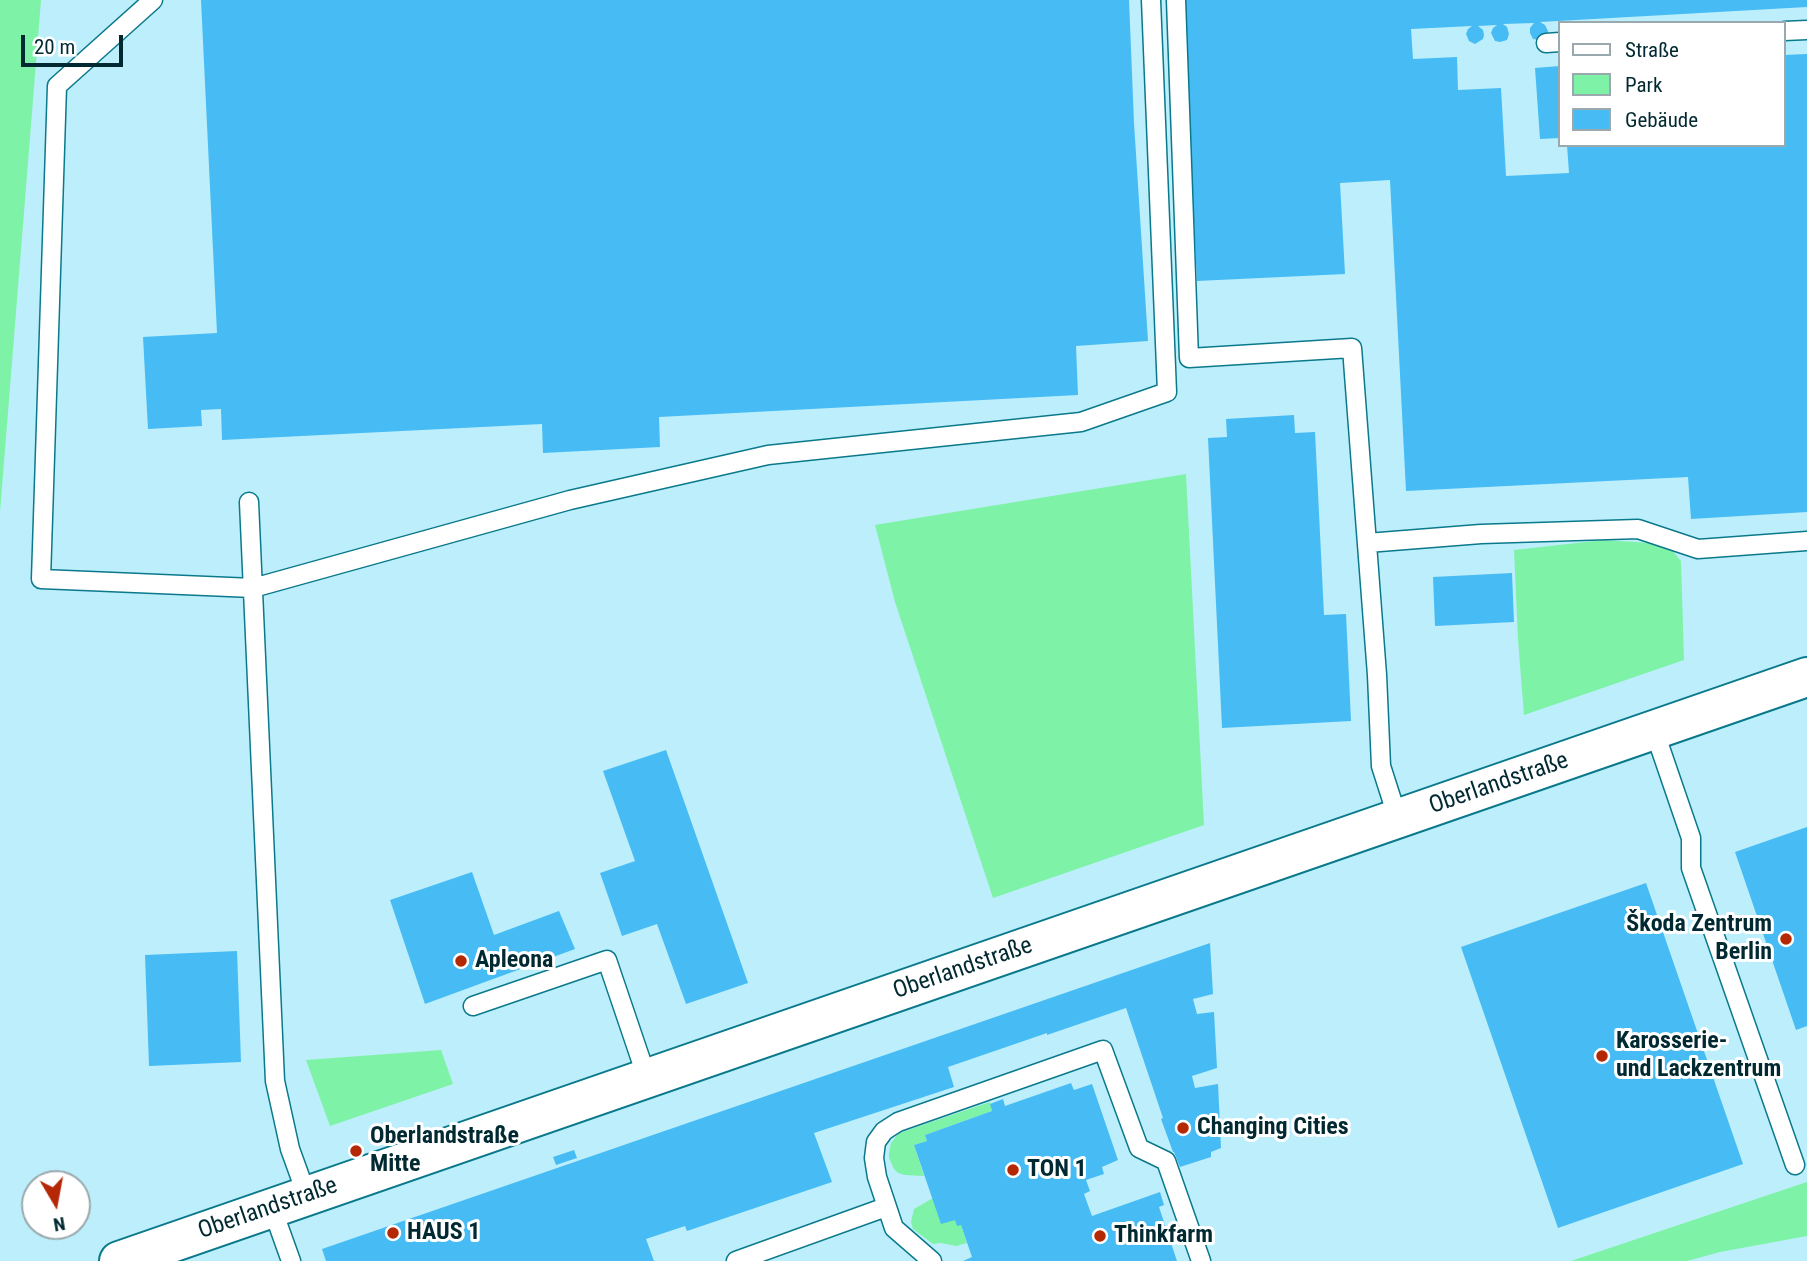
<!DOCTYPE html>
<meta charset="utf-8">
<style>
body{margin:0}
#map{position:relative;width:1807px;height:1261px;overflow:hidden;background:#bceffb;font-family:"Roboto Condensed",sans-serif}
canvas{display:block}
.legend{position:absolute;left:1558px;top:21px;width:228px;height:126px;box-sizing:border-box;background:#fff;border:2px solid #99a9ad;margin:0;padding:9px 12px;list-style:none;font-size:21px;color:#002931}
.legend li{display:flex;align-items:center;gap:14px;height:35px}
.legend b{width:35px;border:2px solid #99a9ad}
.north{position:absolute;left:21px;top:1170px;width:70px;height:70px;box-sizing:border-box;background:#fff;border:2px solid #99a9ad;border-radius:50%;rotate:170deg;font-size:19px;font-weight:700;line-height:28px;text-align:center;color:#002931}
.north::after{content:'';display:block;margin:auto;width:24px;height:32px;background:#b42805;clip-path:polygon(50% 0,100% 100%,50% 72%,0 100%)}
.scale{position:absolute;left:21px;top:35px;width:102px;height:32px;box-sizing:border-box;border:4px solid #002931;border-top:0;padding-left:9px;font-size:21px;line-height:24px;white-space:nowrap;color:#002931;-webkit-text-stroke:5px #fff;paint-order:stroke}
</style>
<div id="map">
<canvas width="1807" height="1261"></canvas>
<ul class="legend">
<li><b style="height:9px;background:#fff"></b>Straße</li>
<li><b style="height:19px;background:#7ef2a6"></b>Park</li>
<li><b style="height:19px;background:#47bbf4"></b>Gebäude</li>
</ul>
<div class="north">N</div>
<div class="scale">20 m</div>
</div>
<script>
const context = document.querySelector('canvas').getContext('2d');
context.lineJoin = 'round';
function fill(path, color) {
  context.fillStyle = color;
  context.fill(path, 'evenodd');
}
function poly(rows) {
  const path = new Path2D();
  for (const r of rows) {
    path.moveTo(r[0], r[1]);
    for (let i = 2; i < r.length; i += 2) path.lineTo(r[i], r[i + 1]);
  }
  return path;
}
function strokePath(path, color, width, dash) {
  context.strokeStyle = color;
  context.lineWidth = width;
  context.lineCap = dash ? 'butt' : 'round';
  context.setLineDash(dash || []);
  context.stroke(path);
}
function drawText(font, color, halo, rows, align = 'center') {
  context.font = font + ' "Roboto Condensed",sans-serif';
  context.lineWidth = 6;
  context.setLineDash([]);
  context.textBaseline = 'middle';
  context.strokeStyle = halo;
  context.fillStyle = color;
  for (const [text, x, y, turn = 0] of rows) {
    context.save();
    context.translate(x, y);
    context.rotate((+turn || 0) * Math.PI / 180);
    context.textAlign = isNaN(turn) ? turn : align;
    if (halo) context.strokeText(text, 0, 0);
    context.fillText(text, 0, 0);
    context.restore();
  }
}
fill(poly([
 [0,0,41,0,0,512],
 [1186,474,1204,825,993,898,895,602,875,525],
 [1604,540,1667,544,1681,561,1684,660,1524,715,1518,640,1514,550],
 [441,1050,453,1084,330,1126,306,1060],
 [990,1102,992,1111,925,1135,927,1141,914,1145,924,1176,905,1175,898,1173,894,1169,889,1158,889,1153,891,1143,899,1133],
 [1807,1182,1807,1236,1720,1252,1687,1261,1571,1261],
 [933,1198,961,1225,967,1243,956,1246,941,1243,933,1244,913,1229,911,1222,914,1209]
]), '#7ef2a6');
fill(poly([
 [201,0,1129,0,1134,123,1148,341,1076,346,1078,395,659,417,660,447,543,453,542,424,222,440,221,409,201,410,202,426,148,429,143,337,217,333],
 [1183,0,1807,0,1807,7,1540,22,1545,25,1548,31,1547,35,1540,40,1533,39,1530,33,1530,28,1534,23,1503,24,1507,27,1509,34,1507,40,1500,42,1495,41,1491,33,1493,28,1497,25,1478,26,1483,30,1484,35,1483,39,1475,44,1469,41,1466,34,1468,29,1472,26,1411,29,1413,59,1457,57,1458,90,1501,88,1506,176,1569,173,1567,145,1784,145,1784,55,1807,54,1807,512,1691,519,1688,477,1406,491,1390,180,1340,183,1345,274,1197,281],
 [1560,66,1560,138,1540,139,1535,68],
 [1294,415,1295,433,1315,432,1324,615,1346,614,1351,721,1222,728,1208,438,1227,437,1226,419],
 [1512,573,1514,622,1435,626,1433,577],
 [666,750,748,983,686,1004,657,924,622,936,600,873,635,861,603,771],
 [1807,827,1807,1026,1796,1030,1735,852],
 [472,872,494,935,559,911,575,949,425,1004,390,900],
 [1646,883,1743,1164,1558,1228,1461,947],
 [1210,943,1213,994,1193,999,1197,1014,1214,1012,1217,1068,1192,1076,1195,1088,1218,1084,1221,1148,1211,1152,1211,1157,1180,1167,1174,1152,1173,1152,1161,1119,1163,1118,1126,1008,1047,1035,1047,1033,948,1067,954,1087,814,1133,832,1182,687,1231,685,1226,646,1239,654,1261,326,1261,322,1249],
 [237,951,241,1062,149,1066,145,955],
 [1071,1083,1074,1090,1092,1084,1118,1160,1102,1167,1104,1174,1086,1180,1090,1191,1084,1194,1092,1216,1160,1192,1164,1205,1159,1207,1177,1261,963,1261,972,1257,961,1225,957,1226,955,1220,941,1224,914,1145,927,1141,925,1135,992,1111,990,1104,1003,1099,1005,1106],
 [574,1150,577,1158,556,1165,553,1157]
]), '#47bbf4');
const lane = poly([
 [153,0,57,86,41,579,253,588,570,500,768,455,1081,422,1167,392,1151,0],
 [1176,0,1189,358,1352,348,1377,675,1381,766,1398,819],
 [1784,31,1807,30],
 [1546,43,1560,42],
 [249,502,275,1081,290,1149,307,1196],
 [1367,543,1481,534,1638,529,1698,549,1807,541],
 [1654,730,1691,838,1691,868,1795,1165],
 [473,1006,607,960,647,1078],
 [272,1208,291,1261],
 [736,1261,886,1207],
 [932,1261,894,1228,877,1177,874,1158,876,1142,884,1131,898,1122,1103,1050,1139,1148,1166,1161,1201,1261]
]);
const secondary = poly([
 [119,1261,1807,677]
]);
strokePath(lane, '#0a798b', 21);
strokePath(secondary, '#0a798b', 42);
strokePath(lane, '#fff', 18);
strokePath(secondary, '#fff', 38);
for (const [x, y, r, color] of [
 [1786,939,7,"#b42805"],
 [461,961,7,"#b42805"],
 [1602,1056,7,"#b42805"],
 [1183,1128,7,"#b42805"],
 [356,1151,7,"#b42805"],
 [1013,1170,7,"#b42805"],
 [393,1233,7,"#b42805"],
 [1100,1236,7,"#b42805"]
]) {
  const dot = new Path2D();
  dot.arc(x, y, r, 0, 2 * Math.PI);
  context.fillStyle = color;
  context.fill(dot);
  strokePath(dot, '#fff', 2.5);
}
drawText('24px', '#002931', '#fff', [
 ["Oberlandstraße",1499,784,-19],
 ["Oberlandstraße",963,969,-19],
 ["Oberlandstraße",268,1209,-19]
]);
drawText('bold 24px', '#002931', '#fff', [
 ["Škoda Zentrum",1772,925,"right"],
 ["Berlin",1772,953,"right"],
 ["Apleona",475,961],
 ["Karosserie-",1616,1042],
 ["und Lackzentrum",1616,1070],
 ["Changing Cities",1197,1128],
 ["Oberlandstraße",370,1137],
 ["Mitte",370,1165],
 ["TON 1",1027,1170],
 ["HAUS 1",407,1233],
 ["Thinkfarm",1114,1236]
], 'left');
</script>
